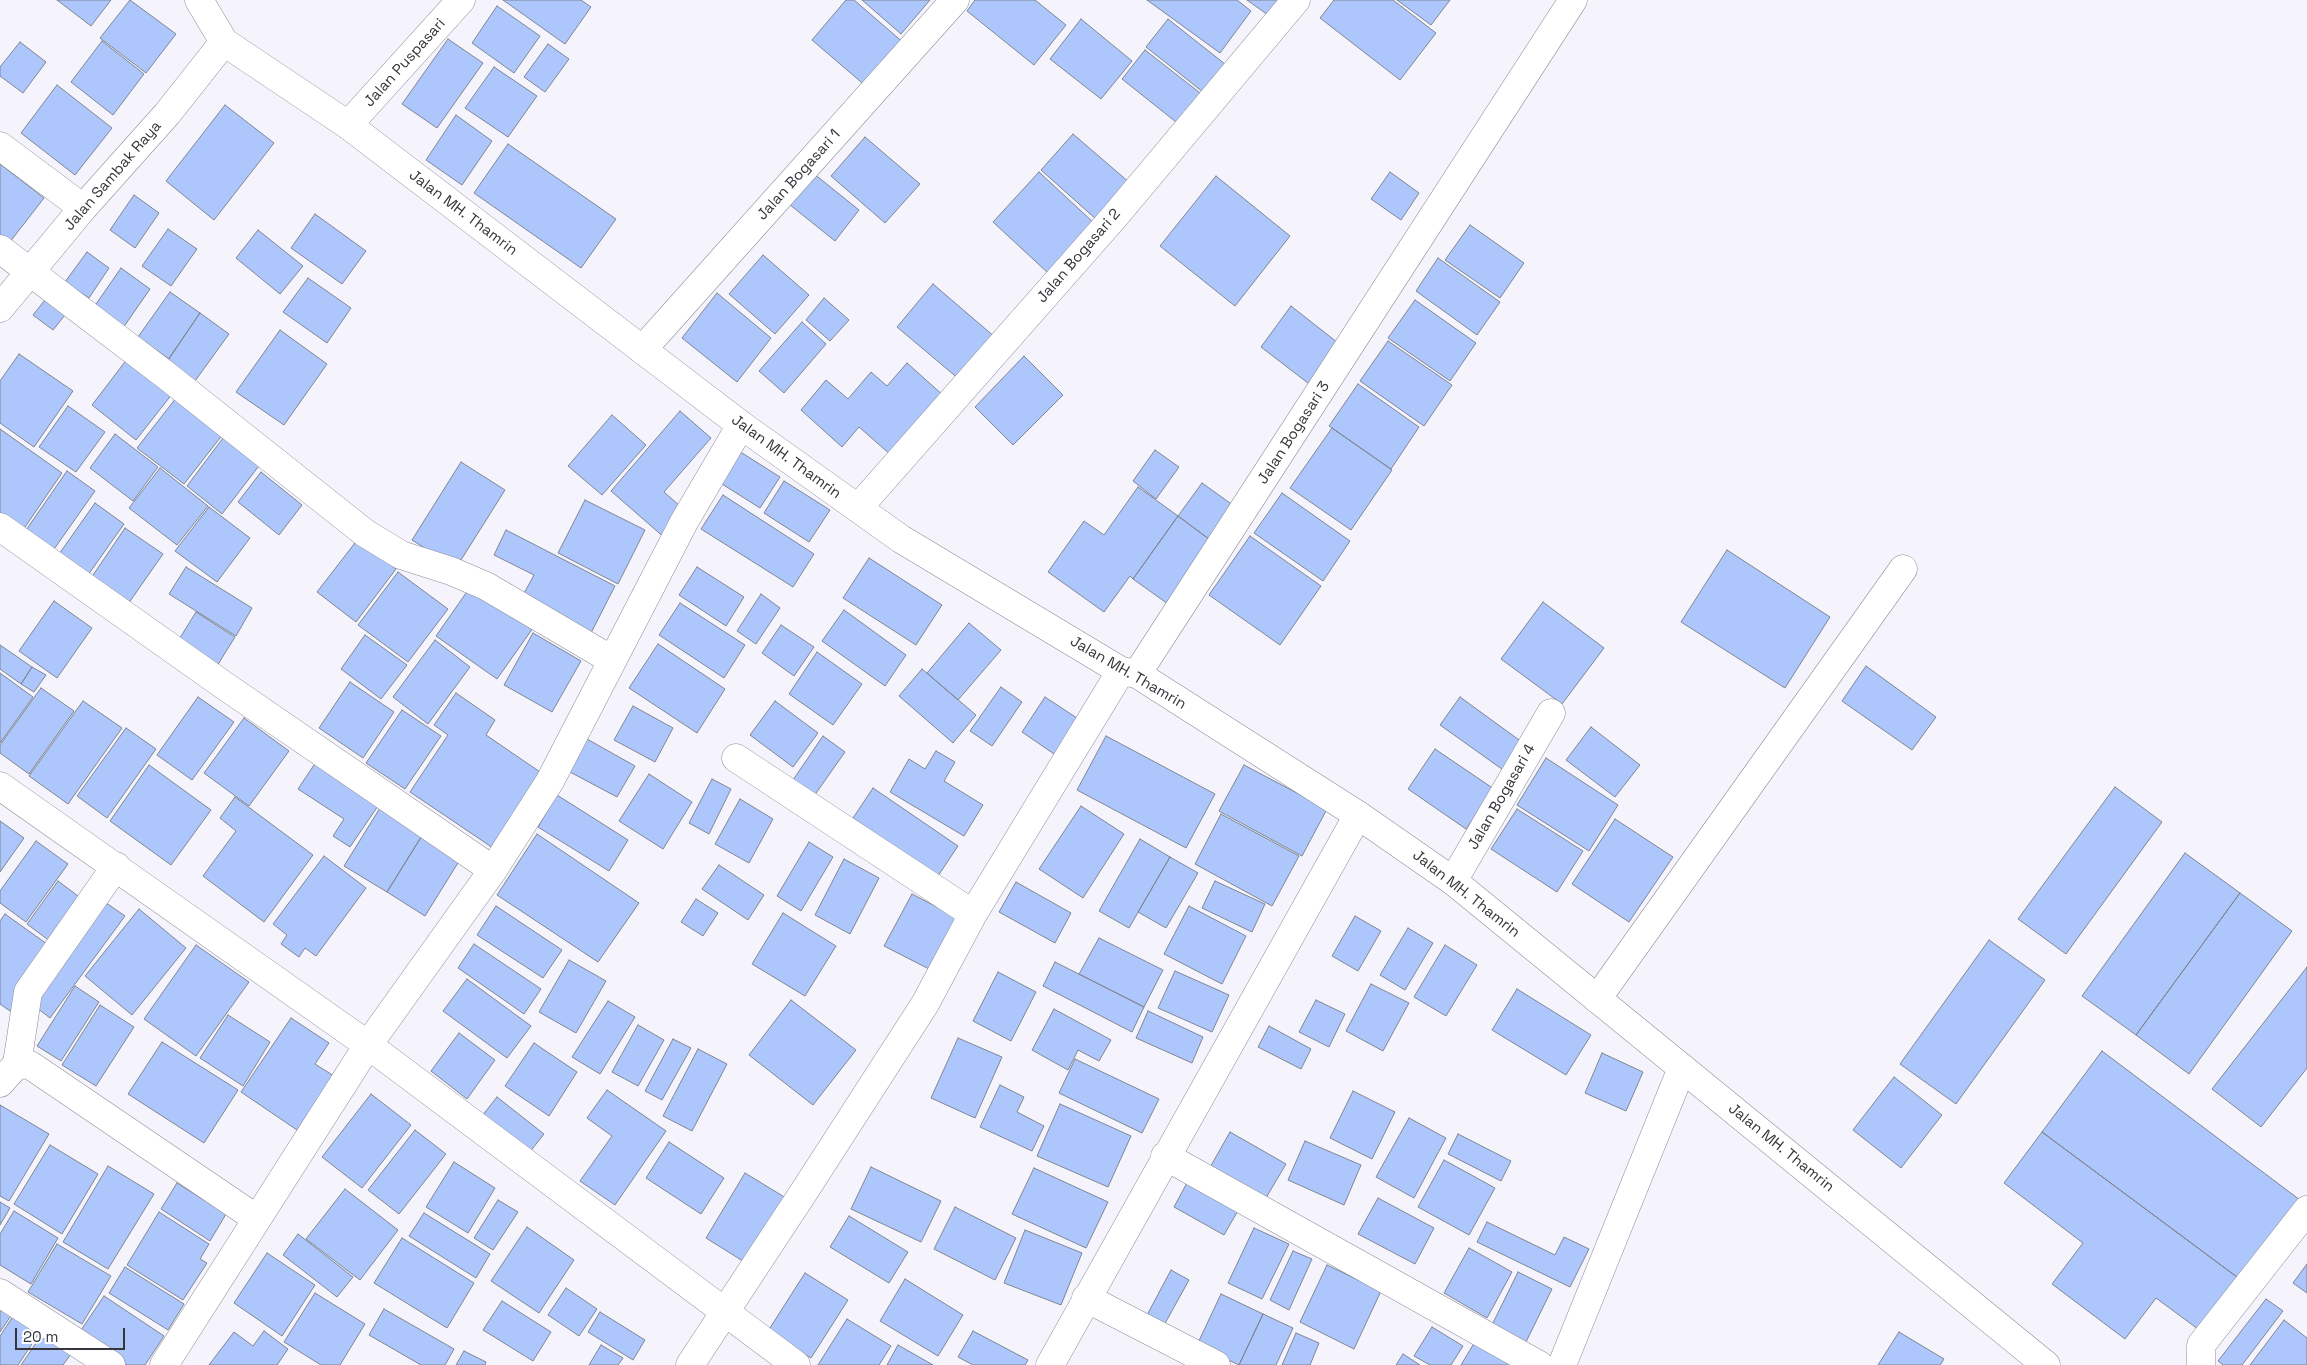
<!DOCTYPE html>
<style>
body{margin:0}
#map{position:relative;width:2307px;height:1365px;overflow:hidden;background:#f5f4fd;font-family:"Space Grotesk",sans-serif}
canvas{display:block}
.scale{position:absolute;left:15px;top:1328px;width:110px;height:22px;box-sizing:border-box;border:2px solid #35353b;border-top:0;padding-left:6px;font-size:15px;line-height:18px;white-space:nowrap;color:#35353b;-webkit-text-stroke:4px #fff;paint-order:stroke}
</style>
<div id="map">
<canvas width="2307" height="1365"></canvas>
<div class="scale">20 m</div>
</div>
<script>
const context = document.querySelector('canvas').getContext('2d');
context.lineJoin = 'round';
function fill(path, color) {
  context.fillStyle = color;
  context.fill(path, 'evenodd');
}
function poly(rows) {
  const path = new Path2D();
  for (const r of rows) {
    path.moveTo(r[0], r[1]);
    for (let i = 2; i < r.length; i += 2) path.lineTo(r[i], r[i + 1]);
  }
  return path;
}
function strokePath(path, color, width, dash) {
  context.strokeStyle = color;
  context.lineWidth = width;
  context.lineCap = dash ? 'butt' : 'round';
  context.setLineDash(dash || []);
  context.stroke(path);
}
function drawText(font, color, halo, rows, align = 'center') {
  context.font = font + ' "Space Grotesk",sans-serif';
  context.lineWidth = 4;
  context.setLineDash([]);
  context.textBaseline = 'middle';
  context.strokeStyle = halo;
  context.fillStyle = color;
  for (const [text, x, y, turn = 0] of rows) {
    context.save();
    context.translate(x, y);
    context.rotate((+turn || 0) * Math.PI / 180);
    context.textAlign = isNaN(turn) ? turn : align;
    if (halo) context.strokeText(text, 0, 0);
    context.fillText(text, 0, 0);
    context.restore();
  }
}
const building = poly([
 [57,0,111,0,91,26,57,0],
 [130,0,176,34,146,73,100,38,130,0],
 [503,0,581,0,591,7,565,44,503,0],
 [846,0,854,0,905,44,868,88,812,40,846,0],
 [862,0,930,0,901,34,862,0],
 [975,0,1035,0,1066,25,1034,65,967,11,975,0],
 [1147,0,1237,0,1251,11,1220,53,1147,0],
 [1247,0,1279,0,1268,15,1247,0],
 [1334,0,1393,0,1436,33,1400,80,1320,18,1334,0],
 [1397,0,1450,0,1431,25,1397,0],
 [497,6,540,36,514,73,472,43,497,6],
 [1081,19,1132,61,1101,99,1050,59,1081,19],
 [1168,19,1230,68,1208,96,1146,47,1168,19],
 [448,39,483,63,437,128,402,104,448,39],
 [102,41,144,74,113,115,71,82,102,41],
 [20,42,46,62,23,93,0,76,0,67,20,42],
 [548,44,569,59,545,92,524,77,548,44],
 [1145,50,1204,96,1181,126,1122,79,1145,50],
 [494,67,537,96,508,137,465,108,494,67],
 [57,85,112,128,75,175,21,133,57,85],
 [225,105,274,143,214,220,166,181,225,105],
 [456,115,492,141,462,185,426,160,456,115],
 [1073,134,1130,183,1097,220,1041,170,1073,134],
 [865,137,920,184,885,223,831,176,865,137],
 [508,144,616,219,581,268,474,193,508,144],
 [0,164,44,198,6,247,0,242,0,164],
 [808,169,859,210,835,241,784,200,808,169],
 [1039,172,1094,223,1048,273,993,222,1039,172],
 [1390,172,1419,193,1401,220,1371,199,1390,172],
 [1216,176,1290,236,1235,306,1160,246,1216,176],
 [134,195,159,213,135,248,110,230,134,195],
 [315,214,366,251,342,284,291,248,315,214],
 [1470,225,1524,263,1500,298,1445,260,1470,225],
 [168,229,197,249,171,286,142,266,168,229],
 [258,230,303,266,280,294,236,258,258,230],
 [87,252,109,268,89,298,65,282,87,252],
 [763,255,809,295,775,334,729,294,763,255],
 [1438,258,1500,302,1477,335,1416,291,1438,258],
 [121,268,150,289,123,328,94,307,121,268],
 [308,278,351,308,327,343,283,312,308,278],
 [933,284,996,338,960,380,897,327,933,284],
 [170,292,200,313,169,359,138,337,170,292],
 [717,293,771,338,737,382,682,338,717,293],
 [49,295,69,310,53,330,33,315,49,295],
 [824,298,849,320,830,341,806,320,824,298],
 [1415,300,1476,343,1450,381,1388,338,1415,300],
 [1291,306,1347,350,1317,390,1261,347,1291,306],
 [200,313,229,334,195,381,167,361,200,313],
 [802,322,826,344,784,393,759,371,802,322],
 [280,330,327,364,284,425,236,392,280,330],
 [1388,341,1452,385,1424,426,1360,381,1388,341],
 [19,354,73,391,34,447,0,423,0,381,19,354],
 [131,354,176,389,136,440,92,405,131,354],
 [1024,356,1063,395,1013,445,975,407,1024,356],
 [907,363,944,396,892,456,859,427,842,447,801,410,826,380,848,399,871,372,887,386,907,363],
 [1358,384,1419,427,1391,469,1329,426,1358,384],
 [180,393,227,429,184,484,137,448,180,393],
 [68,406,105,432,76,472,39,447,68,406],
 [680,411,711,438,664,492,688,513,666,539,611,491,680,411],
 [612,415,646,445,602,495,568,466,612,415],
 [1332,428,1392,470,1351,530,1290,488,1332,428],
 [0,429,62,473,23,530,0,515,0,429],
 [229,430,265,458,222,514,187,486,229,430],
 [115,434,158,467,133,501,90,468,115,434],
 [731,446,780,477,760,508,711,477,731,446],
 [1155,450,1179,467,1156,499,1133,481,1155,450],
 [461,462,505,490,456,568,412,540,461,462],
 [160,468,208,506,177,545,129,508,160,468],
 [67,471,95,491,52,552,24,533,67,471],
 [261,472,302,505,279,535,238,502,261,472],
 [784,481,830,510,809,542,764,513,784,481],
 [1202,483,1237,508,1213,542,1178,516,1202,483],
 [1138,487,1178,516,1133,579,1130,576,1104,612,1048,572,1084,521,1104,535,1138,487],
 [1282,493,1350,541,1323,581,1254,533,1282,493],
 [723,495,814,554,793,587,701,529,723,495],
 [585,500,645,530,618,584,558,553,585,500],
 [95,503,124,524,86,578,57,557,95,503],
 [209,507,250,538,217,582,175,551,209,507],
 [1178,516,1213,542,1168,604,1133,579,1178,516],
 [125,528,163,554,126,607,89,581,125,528],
 [506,530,615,586,591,633,522,597,534,575,494,555,506,530],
 [1250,536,1321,586,1280,645,1209,595,1250,536],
 [358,539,396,569,356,622,317,592,358,539],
 [1727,550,1830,617,1785,688,1681,622,1727,550],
 [869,558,942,605,916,645,843,598,869,558],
 [186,567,252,608,236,636,169,594,186,567],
 [697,567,744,597,726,626,679,595,697,567],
 [398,572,448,609,408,662,358,625,398,572],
 [471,586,533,628,497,679,436,636,471,586],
 [761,594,780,608,756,644,737,631,761,594],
 [54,601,92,628,57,678,19,651,54,601],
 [1543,602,1604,648,1562,704,1501,659,1543,602],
 [680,603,745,645,724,678,659,635,680,603],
 [844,610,906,655,885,686,822,641,844,610],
 [196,612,235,637,217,666,178,641,196,612],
 [969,623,1001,650,958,700,927,673,969,623],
 [781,625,814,647,794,676,762,653,781,625],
 [533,633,581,661,552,712,504,685,533,633],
 [365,635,407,665,381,699,341,669,365,635],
 [435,640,470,667,428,724,393,697,435,640],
 [658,644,725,689,697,733,629,688,658,644],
 [0,645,32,667,21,684,0,669,0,645],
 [817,652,862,684,833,725,789,694,817,652],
 [1866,666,1936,717,1912,750,1842,701,1866,666],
 [32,667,46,675,34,692,21,684,32,667],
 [922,669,976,715,953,743,899,696,922,669],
 [0,673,33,697,0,743,0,673],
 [350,682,394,712,363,758,319,728,350,682],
 [1001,687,1022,702,992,746,970,731,1001,687],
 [41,688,74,711,29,774,0,753,0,745,41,688],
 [456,693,495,720,486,735,543,774,493,848,410,792,448,735,434,725,456,693],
 [198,697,234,722,192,780,157,755,198,697],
 [1045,697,1080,720,1057,756,1022,732,1045,697],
 [1460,697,1526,745,1506,772,1440,725,1460,697],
 [83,701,122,728,68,804,29,776,83,701],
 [775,701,818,733,793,767,750,735,775,701],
 [633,706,673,728,655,762,614,740,633,706],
 [402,710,441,736,405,789,366,763,402,710],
 [244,718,289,751,249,806,204,773,244,718],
 [1591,727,1640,765,1615,797,1566,760,1591,727],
 [126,728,156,749,107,818,77,796,126,728],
 [823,736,845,752,814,796,793,780,823,736],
 [1106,736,1215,794,1186,848,1077,790,1106,736],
 [587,739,635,766,617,797,570,772,587,739],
 [1435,749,1494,789,1466,829,1408,789,1435,749],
 [936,751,955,762,944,781,983,805,964,836,890,792,909,759,925,769,936,751],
 [1546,758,1618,805,1589,851,1517,805,1546,758],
 [316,762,380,803,350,847,333,836,344,819,298,789,316,762],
 [149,765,211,810,171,865,110,821,149,765],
 [1244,765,1327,809,1302,856,1219,811,1244,765],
 [649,774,692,802,663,849,619,821,649,774],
 [712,779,731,789,709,834,689,823,712,779],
 [2115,787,2162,822,2066,954,2018,919,2115,787],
 [873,788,958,846,938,876,853,818,873,788],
 [557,795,628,840,609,871,538,827,557,795],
 [235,797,313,855,264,922,203,876,236,831,220,818,235,797],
 [740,799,773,819,749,863,715,844,740,799],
 [1081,806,1124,834,1083,898,1039,869,1081,806],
 [380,808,423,834,387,892,344,866,380,808],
 [1517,809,1583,851,1557,892,1491,849,1517,809],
 [1221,814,1299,856,1272,906,1195,864,1221,814],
 [1615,819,1673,857,1629,922,1572,884,1615,819],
 [0,821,24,838,0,872,0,821],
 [423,834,461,858,425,916,387,892,423,834],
 [537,834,639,903,598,962,497,895,537,834],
 [1140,839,1170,857,1129,928,1099,911,1140,839],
 [36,841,68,864,26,922,0,903,0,891,36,841],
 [809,842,833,857,801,911,777,896,809,842],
 [2185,853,2240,893,2136,1035,2082,996,2185,853],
 [324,856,366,888,316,956,305,948,299,957,281,944,287,935,273,924,324,856],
 [1170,857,1198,873,1166,928,1138,912,1170,857],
 [844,859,879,878,850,934,815,915,844,859],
 [719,865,764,895,748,920,702,889,719,865],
 [58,881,86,902,55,945,27,924,58,881],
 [1215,881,1265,904,1252,932,1202,908,1215,881],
 [1016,882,1071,913,1055,943,999,912,1016,882],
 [2240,893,2292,931,2189,1074,2136,1035,2240,893],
 [912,894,956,917,929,969,884,946,912,894],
 [696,899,718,913,703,936,681,922,696,899],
 [102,900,125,916,50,1018,28,1001,102,900],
 [496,906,562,950,543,978,477,935,496,906],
 [1189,906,1246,936,1222,984,1164,954,1189,906],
 [139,909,186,948,132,1015,85,976,139,909],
 [783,913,836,946,805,996,752,964,783,913],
 [5,914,54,949,10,1011,0,1004,0,921,5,914],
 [1355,916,1381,931,1358,971,1332,956,1355,916],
 [1408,928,1433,943,1405,990,1380,975,1408,928],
 [1099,938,1163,970,1144,1007,1079,974,1099,938],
 [1989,940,2045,980,1956,1104,1900,1064,1989,940],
 [474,944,541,989,524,1014,458,968,474,944],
 [196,945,249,982,196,1056,144,1019,196,945],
 [1445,945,1477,965,1446,1016,1414,997,1445,945],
 [569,960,606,981,576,1033,539,1012,569,960],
 [1055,962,1144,1007,1132,1032,1043,986,1055,962],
 [2307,967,2307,1068,2261,1127,2212,1089,2307,967],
 [1175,971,1229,995,1212,1032,1158,1008,1175,971],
 [998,972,1036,992,1011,1041,973,1021,998,972],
 [467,979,531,1026,507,1058,443,1011,467,979],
 [1371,984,1409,1003,1383,1051,1346,1031,1371,984],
 [75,986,99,1002,61,1061,37,1046,75,986],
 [1517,989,1591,1035,1566,1075,1492,1030,1517,989],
 [791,1000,856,1050,813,1105,749,1055,791,1000],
 [1316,1000,1345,1014,1329,1047,1299,1032,1316,1000],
 [608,1001,635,1017,600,1074,572,1057,608,1001],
 [100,1005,134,1027,96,1086,62,1065,100,1005],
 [1054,1009,1111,1040,1099,1061,1078,1050,1068,1070,1032,1050,1054,1009],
 [1148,1011,1203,1037,1192,1063,1136,1038,1148,1011],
 [228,1015,270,1042,243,1086,200,1058,228,1015],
 [291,1018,329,1043,315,1064,334,1076,297,1130,241,1092,291,1018],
 [638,1025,664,1040,638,1086,612,1072,638,1025],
 [1269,1026,1311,1049,1301,1069,1258,1047,1269,1026],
 [459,1033,495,1060,467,1099,431,1071,459,1033],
 [958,1038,1002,1057,975,1118,931,1098,958,1038],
 [673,1039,691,1048,662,1100,645,1091,673,1039],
 [162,1042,238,1090,204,1143,128,1094,162,1042],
 [534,1043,577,1072,549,1116,505,1086,534,1043],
 [698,1049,727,1064,692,1131,663,1116,698,1049],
 [2102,1051,2300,1200,2241,1280,2042,1132,2102,1051],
 [1602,1053,1643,1072,1626,1111,1585,1093,1602,1053],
 [1075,1059,1159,1099,1142,1133,1059,1093,1075,1059],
 [1894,1077,1942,1115,1901,1168,1853,1130,1894,1077],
 [1000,1085,1024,1097,1017,1112,1044,1126,1032,1151,980,1127,1000,1085],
 [607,1090,666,1131,615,1205,580,1181,612,1136,587,1118,607,1090],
 [1353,1091,1395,1112,1372,1159,1330,1138,1353,1091],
 [371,1094,411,1125,362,1188,322,1157,371,1094],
 [497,1097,544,1134,529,1153,482,1116,497,1097],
 [1060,1104,1131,1136,1108,1187,1037,1156,1060,1104],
 [0,1105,49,1134,9,1201,0,1196,0,1105],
 [1409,1118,1446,1138,1414,1198,1376,1177,1409,1118],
 [415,1130,446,1154,399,1214,368,1190,415,1130],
 [1230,1132,1286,1164,1263,1203,1208,1171,1230,1132],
 [2042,1132,2241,1280,2202,1332,2156,1298,2125,1339,2052,1284,2083,1243,2004,1183,2042,1132],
 [1458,1134,1511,1161,1501,1181,1448,1154,1458,1134],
 [1305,1141,1361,1165,1344,1205,1288,1180,1305,1141],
 [669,1142,724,1178,701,1214,646,1178,669,1142],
 [50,1145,98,1174,62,1234,14,1204,50,1145],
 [1444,1160,1495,1188,1469,1235,1418,1207,1444,1160],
 [454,1162,495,1188,468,1233,426,1207,454,1162],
 [108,1166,154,1194,108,1269,63,1242,108,1166],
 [871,1167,941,1201,921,1242,851,1209,871,1167],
 [1034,1168,1108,1202,1086,1248,1012,1214,1034,1168],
 [745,1173,786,1198,746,1263,706,1238,745,1173],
 [1189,1179,1240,1207,1224,1235,1174,1207,1189,1179],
 [177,1183,226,1214,210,1241,161,1209,177,1183],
 [345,1189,398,1230,360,1280,306,1239,345,1189],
 [1378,1198,1434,1228,1415,1264,1358,1234,1378,1198],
 [498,1200,518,1212,493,1250,474,1238,498,1200],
 [0,1202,10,1208,0,1225,0,1202],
 [955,1207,1016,1238,995,1280,934,1249,955,1207],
 [14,1211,58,1238,31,1284,0,1265,0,1234,14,1211],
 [159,1212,209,1244,200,1259,207,1263,183,1300,127,1265,159,1212],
 [424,1213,490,1254,476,1278,409,1236,424,1213],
 [849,1216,908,1252,889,1283,830,1247,849,1216],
 [1487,1222,1555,1255,1564,1237,1589,1249,1570,1287,1477,1242,1487,1222],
 [527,1227,574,1260,539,1313,491,1281,527,1227],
 [1254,1228,1289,1244,1262,1299,1228,1283,1254,1228],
 [1025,1230,1082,1253,1061,1305,1004,1283,1025,1230],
 [298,1234,353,1277,337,1297,283,1255,298,1234],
 [402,1238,474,1283,447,1328,374,1283,402,1238],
 [57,1244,111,1276,82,1324,28,1292,57,1244],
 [1469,1248,1512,1272,1487,1318,1444,1293,1469,1248],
 [1293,1251,1312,1259,1289,1310,1270,1300,1293,1251],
 [267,1253,315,1285,282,1336,234,1303,267,1253],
 [2307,1264,2307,1293,2293,1283,2307,1264],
 [1327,1265,1381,1291,1354,1349,1300,1322,1327,1265],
 [125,1267,184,1304,168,1330,109,1293,125,1267],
 [1171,1270,1189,1280,1163,1327,1146,1317,1171,1270],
 [1518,1272,1552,1289,1526,1342,1492,1325,1518,1272],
 [805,1273,848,1300,811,1358,768,1331,805,1273],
 [905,1279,963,1315,938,1356,880,1321,905,1279],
 [566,1288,597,1309,579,1336,548,1315,566,1288],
 [315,1293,365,1324,340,1365,321,1365,284,1342,315,1293],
 [1221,1294,1263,1314,1239,1365,1197,1345,1221,1294],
 [104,1296,164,1336,145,1365,127,1365,79,1333,104,1296],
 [2266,1299,2283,1311,2242,1365,2223,1365,2218,1361,2266,1299],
 [0,1300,15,1310,0,1332,0,1300],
 [502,1301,551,1332,533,1361,483,1330,502,1301],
 [18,1309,44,1326,18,1365,0,1365,0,1336,18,1309],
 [384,1309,454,1349,445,1365,421,1365,369,1335,384,1309],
 [600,1312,645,1340,633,1360,588,1332,600,1312],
 [1263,1314,1293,1328,1276,1365,1239,1365,1263,1314],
 [847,1319,891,1346,879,1365,818,1365,847,1319],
 [2284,1320,2307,1338,2307,1365,2250,1365,2284,1320],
 [47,1327,76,1347,63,1365,21,1365,47,1327],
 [1432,1327,1463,1346,1451,1365,1430,1365,1414,1356,1432,1327],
 [264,1331,288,1349,277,1365,209,1365,234,1332,253,1346,264,1331],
 [973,1331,1028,1360,1025,1365,973,1365,958,1357,973,1331],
 [1899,1332,1944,1359,1940,1365,1878,1365,1899,1332],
 [1296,1333,1319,1343,1310,1365,1282,1365,1296,1333],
 [1476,1340,1519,1365,1461,1365,1476,1340],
 [601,1345,623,1358,618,1365,589,1365,601,1345],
 [898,1345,933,1365,887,1365,898,1345],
 [464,1351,486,1362,485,1365,456,1365,464,1351],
 [1403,1354,1420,1365,1396,1365,1403,1354]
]);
fill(building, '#adc6fc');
strokePath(building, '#7f8592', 1);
const street = poly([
 [348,125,461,0],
 [0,146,83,208],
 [0,249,167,376,365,533,401,555,451,571,486,586,612,660],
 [0,308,83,208,167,114,224,42],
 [642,350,955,0],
 [858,508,1115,216,1296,0],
 [0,527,222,684,493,870],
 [1137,674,1573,0],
 [736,758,973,914],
 [0,786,368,1045,796,1365],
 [1453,881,1551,713],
 [1597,999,1903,569],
 [17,1064,28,992,116,866],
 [0,1083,17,1064,30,1065,257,1219],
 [1165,1156,1539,1365],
 [0,1293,111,1365],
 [1086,1298,1216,1365],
 [164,1365,368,1045,493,870,550,781,684,522,741,425],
 [690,1365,807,1187,925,1004,973,914,1121,671],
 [1050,1365,1358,815],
 [1562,1365,1682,1068],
 [2201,1365,2201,1345,2307,1210]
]);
const secondary = poly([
 [199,0,224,42,348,125,741,425,901,539,1121,671,1137,674,1358,815,1453,881,2046,1365]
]);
strokePath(street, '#8d8c99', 29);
strokePath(secondary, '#8d8c99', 29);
strokePath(street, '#fff', 28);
strokePath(secondary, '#fff', 28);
drawText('15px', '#35353b', '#fff', [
 ["Jalan Puspasari",405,63,-48],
 ["Jalan Bogasari 1",799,175,-48],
 ["Jalan Sambak Raya",113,176,-49],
 ["Jalan MH. Thamrin",463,213,37],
 ["Jalan Bogasari 2",1079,256,-49],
 ["Jalan Bogasari 3",1294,433,-57],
 ["Jalan MH. Thamrin",786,457,36],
 ["Jalan MH. Thamrin",1128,673,30],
 ["Jalan Bogasari 4",1502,797,-60],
 ["Jalan MH. Thamrin",1466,894,38],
 ["Jalan MH. Thamrin",1781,1148,39]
]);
</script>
